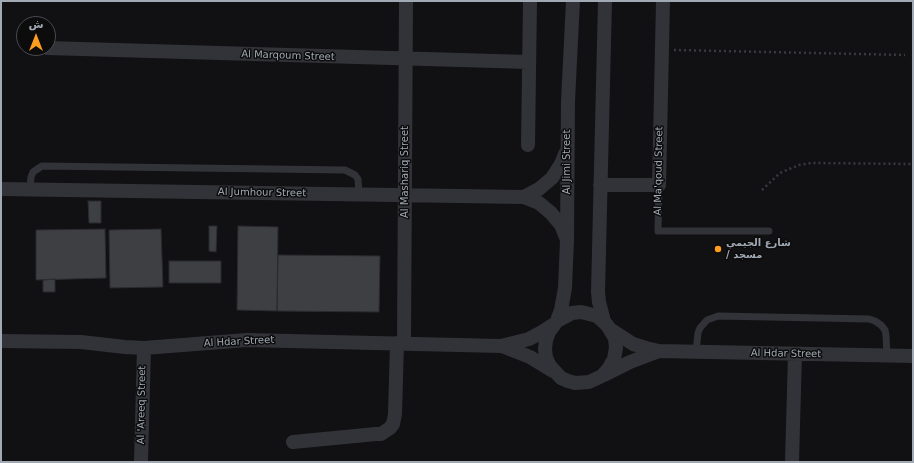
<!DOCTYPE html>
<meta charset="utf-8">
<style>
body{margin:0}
#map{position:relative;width:914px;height:463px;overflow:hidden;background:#111113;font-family:"DejaVu Sans",Vazirmatn,sans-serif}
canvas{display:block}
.frame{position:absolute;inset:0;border:2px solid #a1a9b4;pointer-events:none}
.north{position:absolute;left:16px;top:16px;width:40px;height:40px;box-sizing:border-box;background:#0c0c0d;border:1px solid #484b50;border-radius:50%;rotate:0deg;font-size:11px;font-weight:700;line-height:16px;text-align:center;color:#a1a9b4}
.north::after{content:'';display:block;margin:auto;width:14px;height:18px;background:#fe9d1d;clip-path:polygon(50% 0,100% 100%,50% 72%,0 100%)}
</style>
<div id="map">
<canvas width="914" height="463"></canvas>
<div class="frame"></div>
<div class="north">ش</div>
</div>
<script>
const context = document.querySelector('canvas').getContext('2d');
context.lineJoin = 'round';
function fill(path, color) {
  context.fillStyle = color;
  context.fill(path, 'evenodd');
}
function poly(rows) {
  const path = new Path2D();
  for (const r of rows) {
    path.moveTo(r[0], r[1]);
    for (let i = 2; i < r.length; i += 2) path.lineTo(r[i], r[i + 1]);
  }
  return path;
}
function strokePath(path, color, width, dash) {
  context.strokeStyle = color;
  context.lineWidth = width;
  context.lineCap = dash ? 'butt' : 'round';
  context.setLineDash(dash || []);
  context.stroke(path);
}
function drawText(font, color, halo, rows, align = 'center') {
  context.font = font + ' "DejaVu Sans",Vazirmatn,sans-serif';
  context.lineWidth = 3;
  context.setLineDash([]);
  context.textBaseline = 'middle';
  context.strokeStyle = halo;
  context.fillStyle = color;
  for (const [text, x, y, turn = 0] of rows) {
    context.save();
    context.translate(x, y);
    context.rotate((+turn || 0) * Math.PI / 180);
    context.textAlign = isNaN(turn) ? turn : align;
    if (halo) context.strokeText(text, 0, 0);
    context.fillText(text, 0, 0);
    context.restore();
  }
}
const building = poly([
 [88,201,101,201,101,223,89,223,88,201],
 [209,226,217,226,216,252,209,251,209,226],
 [238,226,278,227,277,311,237,310,238,226],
 [105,229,106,278,36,280,36,230,105,229],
 [161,229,163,287,110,288,109,230,161,229],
 [278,255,380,256,379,312,277,311,278,255],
 [169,261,221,261,221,283,169,283,169,261],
 [55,279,55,292,43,292,43,280,55,279]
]);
fill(building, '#3d3f43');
strokePath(building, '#2b2b2f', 1);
strokePath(poly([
 [674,50,905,55],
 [762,190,780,173,799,165,811,163,913,164]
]), '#383a3f', 2.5, [2, 3]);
strokePath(poly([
 [659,185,658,231,769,231],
 [30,189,31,177,33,172,42,166,345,170,355,175,358,179,359,194],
 [696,352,698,333,700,328,707,320,718,316,869,319,875,321,881,325,885,330,886,336,887,356]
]), '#323338', 7);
strokePath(poly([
 [47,48,529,62],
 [528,145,530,1],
 [600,185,659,185,663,1],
 [1,189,524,197,539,203,551,213,561,225,567,240],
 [524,197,539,189,552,178,561,164,565,154],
 [557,321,572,313,581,312,597,316,607,325,615,338,616,348,614,359,609,368,602,376,589,382,575,383,568,381,561,378,550,366,546,358,545,349,546,340,549,332,557,321,561,310,565,288,567,240,568,101,573,1],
 [604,321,599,302,598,292,605,1],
 [610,329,633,344,646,348,659,351,913,356],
 [1,341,81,342,125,347,144,348,247,340,501,346,529,339,542,332,553,325],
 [404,343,406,1],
 [502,346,530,357,553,371],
 [604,375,630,362,659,351],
 [293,442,376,434,381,434,390,428,393,424,395,414,397,343],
 [141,462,144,348],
 [792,462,795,354]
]), '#323338', 14);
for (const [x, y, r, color] of [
 [718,249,4,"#fe9d1d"]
]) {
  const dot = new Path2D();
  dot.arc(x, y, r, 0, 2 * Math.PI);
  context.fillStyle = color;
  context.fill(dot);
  strokePath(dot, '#0c0c0d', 1.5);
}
drawText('10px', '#a1a9b4', '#0c0c0d', [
 ["Al Marqoum Street",288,56,2],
 ["Al Jimi Street",567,162,-90],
 ["Al Ma'qoud Street",659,171,-89],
 ["Al Mashariq Street",405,172,-90],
 ["Al Jumhour Street",262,193,1],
 ["Al Hdar Street",239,342,-3],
 ["Al Hdar Street",786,354,1],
 ["Al 'Areeq Street",142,405,-89]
]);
drawText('bold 10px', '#a1a9b4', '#0c0c0d', [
 ["شارع الجيمي",726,243],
 ["/ مسجد",726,255]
], 'left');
</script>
